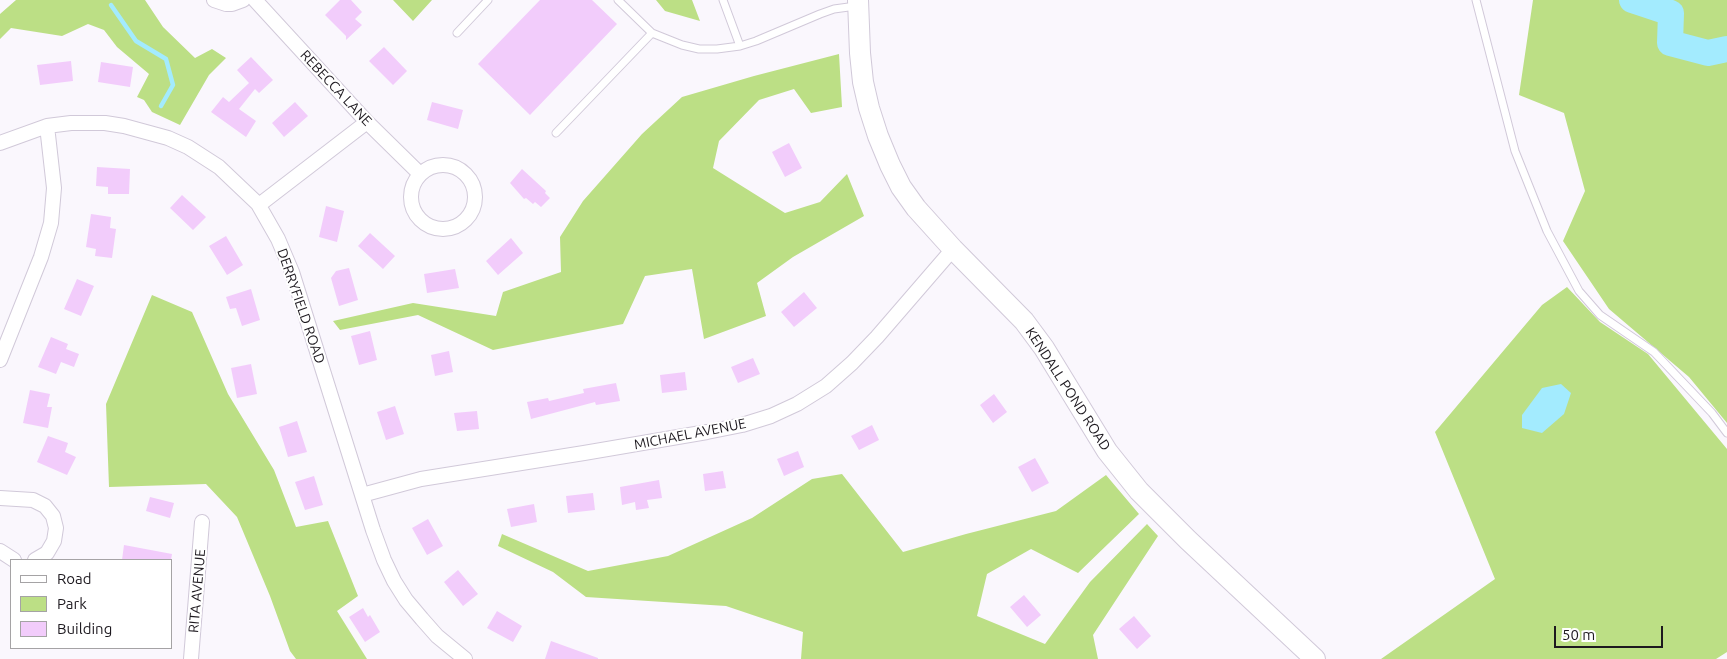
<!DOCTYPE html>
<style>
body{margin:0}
#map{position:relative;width:1727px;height:659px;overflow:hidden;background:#faf7fd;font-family:Ubuntu,sans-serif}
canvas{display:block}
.legend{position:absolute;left:10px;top:559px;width:162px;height:90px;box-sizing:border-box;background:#fff;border:1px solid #a5a3a5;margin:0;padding:6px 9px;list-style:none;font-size:15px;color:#1d191f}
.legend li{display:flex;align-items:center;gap:10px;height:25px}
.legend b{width:25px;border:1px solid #a5a3a5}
.scale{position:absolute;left:1554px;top:626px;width:109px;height:22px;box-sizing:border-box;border:2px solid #1d191f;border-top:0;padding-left:6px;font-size:15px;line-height:18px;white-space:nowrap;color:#1d191f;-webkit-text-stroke:4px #fff;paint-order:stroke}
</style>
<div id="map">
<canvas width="1727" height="659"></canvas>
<ul class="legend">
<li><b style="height:6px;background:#fff"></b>Road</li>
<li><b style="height:14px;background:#bcdf85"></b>Park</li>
<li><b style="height:14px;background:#f2ccfb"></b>Building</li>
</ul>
<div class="scale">50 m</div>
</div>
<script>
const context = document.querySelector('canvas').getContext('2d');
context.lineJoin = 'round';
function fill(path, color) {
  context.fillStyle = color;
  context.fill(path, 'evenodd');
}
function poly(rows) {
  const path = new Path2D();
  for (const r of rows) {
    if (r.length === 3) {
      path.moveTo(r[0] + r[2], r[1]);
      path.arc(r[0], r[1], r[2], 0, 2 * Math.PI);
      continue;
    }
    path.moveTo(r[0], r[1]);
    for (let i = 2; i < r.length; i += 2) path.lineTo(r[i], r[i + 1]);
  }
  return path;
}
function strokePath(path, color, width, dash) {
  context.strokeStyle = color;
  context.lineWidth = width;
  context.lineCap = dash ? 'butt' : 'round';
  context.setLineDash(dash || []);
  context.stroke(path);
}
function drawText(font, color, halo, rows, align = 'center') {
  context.font = font + ' Ubuntu,sans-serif';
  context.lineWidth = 4;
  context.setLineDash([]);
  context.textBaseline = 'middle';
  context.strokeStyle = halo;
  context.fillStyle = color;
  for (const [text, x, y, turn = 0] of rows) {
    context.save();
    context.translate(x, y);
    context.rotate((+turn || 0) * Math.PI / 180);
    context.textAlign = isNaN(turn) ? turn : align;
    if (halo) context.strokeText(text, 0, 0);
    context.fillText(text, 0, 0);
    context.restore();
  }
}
fill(poly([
 [16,0,145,0,163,27,195,58,212,49,226,58,209,75,180,125,152,112,144,100,137,97,149,74,117,47,104,30,88,24,62,36,11,28,0,39,0,14],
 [393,0,432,0,413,21],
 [656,0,692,0,700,21,665,11],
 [1533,0,1727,0,1727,423,1689,377,1609,309,1563,241,1585,191,1564,113,1519,95],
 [839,54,842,107,811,113,794,89,759,100,719,141,713,168,785,213,820,202,847,174,864,216,793,257,757,283,766,316,704,339,692,269,645,276,623,324,493,350,418,315,340,330,333,321,413,303,496,316,503,292,561,272,560,237,583,201,642,134,682,97,754,76],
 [1567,287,1600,322,1648,354,1727,449,1727,652,1716,659,1381,659,1495,579,1435,432,1542,305],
 [152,295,192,312,228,394,274,470,296,527,328,521,358,596,337,611,367,659,296,659,290,651,270,596,237,517,206,484,109,487,106,404],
 [842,474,903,552,966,534,1056,511,1106,475,1139,514,1078,573,1031,549,987,574,977,616,1045,644,1090,582,1147,524,1158,536,1093,635,1098,659,801,659,803,632,726,606,586,597,553,572,498,546,502,534,588,571,668,556,752,518,812,479]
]), '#bcdf85');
fill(poly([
 [1561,384,1571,393,1564,414,1542,433,1522,428,1522,415,1542,388]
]), '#a3ebfe');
strokePath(poly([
 [111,5,136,41,166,59,173,85,161,106]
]), '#a3ebfe', 4.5);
strokePath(poly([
 [1632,0,1671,13,1670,43,1708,53,1727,49]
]), '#a3ebfe', 26);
fill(poly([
 [340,0,351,0,362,12,355,19,362,25,346,40,346,36,325,15],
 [540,0,592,0,617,24,530,115,478,64],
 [384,47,407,71,393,85,369,61],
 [251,57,273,80,259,93,255,89,239,109,256,121,246,137,211,112,223,97,229,102,249,83,237,70],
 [71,61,73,81,40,85,37,65],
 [101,62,133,67,130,87,98,82],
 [295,102,308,116,284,137,272,123],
 [432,102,463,110,458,129,427,120],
 [789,143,802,168,785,177,772,152],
 [97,167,130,169,129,194,108,194,108,187,96,186],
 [522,169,546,191,545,193,550,198,541,207,535,202,533,204,526,198,524,199,510,183],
 [182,195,206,217,193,230,170,208],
 [326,206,344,211,337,242,319,237],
 [91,214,111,217,110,228,116,229,112,258,95,256,96,249,86,247],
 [370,233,395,256,383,269,358,246],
 [226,236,243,265,227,275,209,246],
 [511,238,523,253,498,275,486,261],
 [349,268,358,300,339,306,331,278,336,271],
 [455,269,459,288,427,293,424,274],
 [77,279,94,286,81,316,64,309],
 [251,289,260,320,242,326,236,308,230,309,226,297],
 [804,292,817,308,794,327,781,312],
 [370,331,377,360,359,365,351,336],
 [51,337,68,344,66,349,79,354,74,367,61,362,56,374,38,367],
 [449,351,453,372,435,376,431,355],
 [753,358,760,374,738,383,731,367],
 [251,364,257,394,237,398,231,368],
 [685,372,687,390,662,393,660,375],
 [616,383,620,401,596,405,595,402,531,419,527,402,548,398,549,401,584,393,583,389],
 [30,390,50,394,47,407,52,407,48,428,23,423],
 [994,394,1007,412,993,423,980,405],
 [395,406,404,434,386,440,377,412],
 [477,411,479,429,457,431,454,413],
 [297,421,307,452,288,457,279,427],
 [872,425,879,440,859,450,851,436],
 [48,436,68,443,65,452,76,457,67,475,37,462],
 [798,451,804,467,784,476,777,459],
 [1035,458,1049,483,1032,492,1018,467],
 [723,471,726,488,705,491,703,474],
 [314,476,323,505,305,510,295,482],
 [659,480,662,498,647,500,649,508,636,510,635,502,622,505,620,487],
 [593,493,595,510,568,513,566,496],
 [150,497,174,503,170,518,146,511],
 [534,504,537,522,511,527,507,509],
 [428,519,443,546,427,555,412,528],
 [124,545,172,554,171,560,122,560],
 [458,570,478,594,463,606,444,582],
 [1024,595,1041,615,1027,627,1010,607],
 [363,608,368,617,370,615,380,632,365,642,349,617],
 [497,611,522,626,513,642,487,628],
 [1134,616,1151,636,1137,649,1119,629],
 [551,641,598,658,598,659,545,659]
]), '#f2ccfb');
const lane = poly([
 [618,0,652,33],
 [723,0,740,46,756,41,820,14,834,9,856,6],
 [1476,0,1515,151,1547,231,1579,291,1600,315,1654,352,1712,413,1727,433],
 [457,33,488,0],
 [556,133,652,33,682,45,699,49,717,49,740,46]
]);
const street = poly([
 [214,0,226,4,232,4,243,0],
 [255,0,367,122,420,174],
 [0,143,47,126,71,123,105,123,124,126,168,138,188,147,219,167,258,204,278,239,292,272,373,530,384,560,394,581,406,600,422,619,437,636,465,659],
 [443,197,32],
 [259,205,367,122],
 [0,360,41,257,51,223,54,188,47,126],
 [362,495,421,479,584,453,707,432,742,425,771,416,797,404,826,386,852,363,877,337,953,249],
 [0,498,33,500,45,506,53,516,56,528,54,541,47,553,35,560],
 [0,551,14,560],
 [191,659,202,522]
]);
const secondary = poly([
 [858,0,860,53,863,82,869,108,878,136,890,165,901,187,916,208,953,249,1024,321,1044,348,1107,451,1139,491,1188,540,1315,659]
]);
strokePath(lane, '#d1c9d9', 9);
strokePath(street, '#d1c9d9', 16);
strokePath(secondary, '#d1c9d9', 22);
strokePath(lane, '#fff', 7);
strokePath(street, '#fff', 14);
strokePath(secondary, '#fff', 20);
drawText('14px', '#1d191f', '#fff', [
 ["REBECCA LANE",336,88,47],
 ["DERRYFIELD ROAD",301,306,71],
 ["KENDALL POND ROAD",1068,389,57],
 ["MICHAEL AVENUE",690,434,-11],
 ["RITA AVENUE",197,591,-85]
]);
</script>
